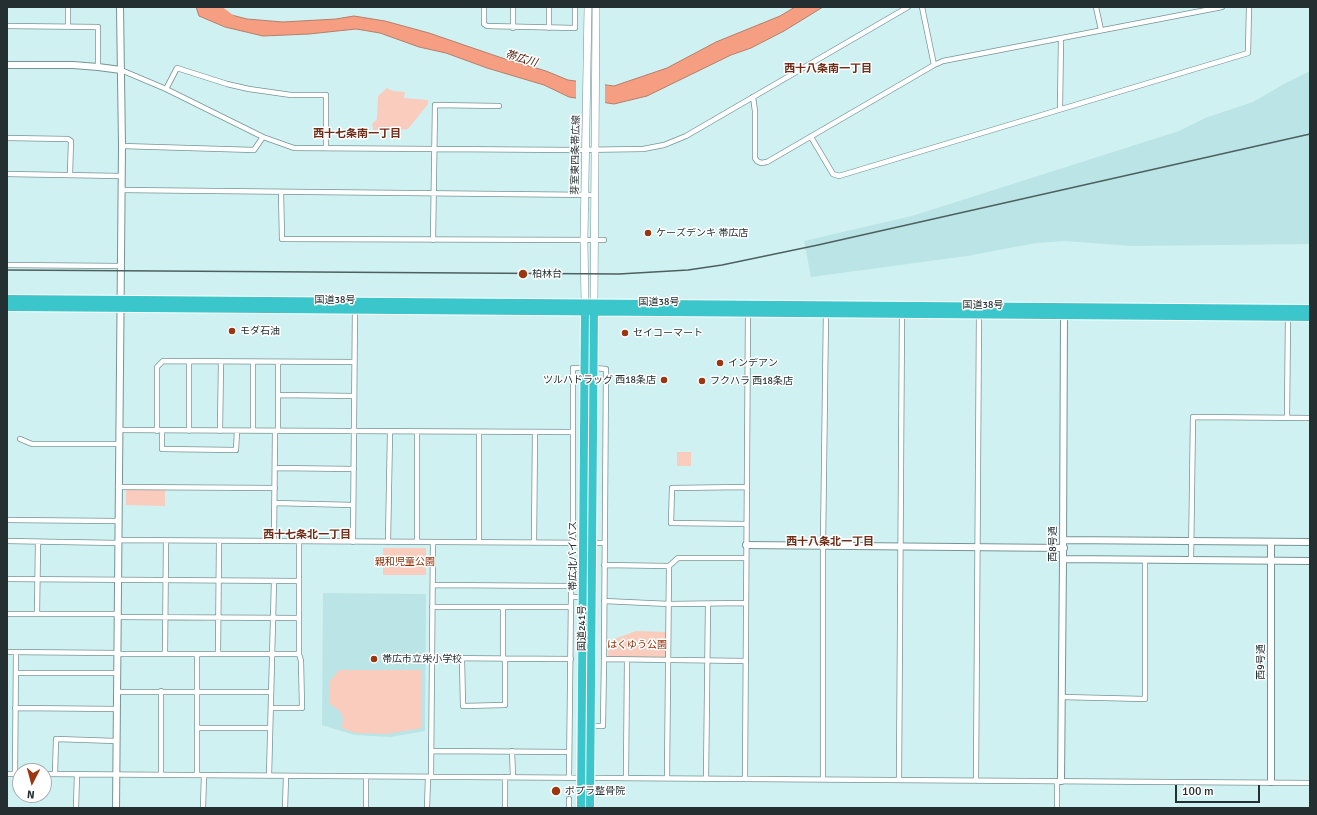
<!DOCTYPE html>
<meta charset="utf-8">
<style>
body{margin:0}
#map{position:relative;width:1317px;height:815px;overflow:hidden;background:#d0f1f2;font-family:Signika,sans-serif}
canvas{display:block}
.frame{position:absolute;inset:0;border:8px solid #232f30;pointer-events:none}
.north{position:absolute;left:12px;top:763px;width:40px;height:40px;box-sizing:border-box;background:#fff;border:1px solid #a7acac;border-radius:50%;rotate:186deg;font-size:11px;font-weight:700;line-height:16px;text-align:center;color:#232f30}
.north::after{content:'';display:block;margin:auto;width:14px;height:18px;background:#9c3610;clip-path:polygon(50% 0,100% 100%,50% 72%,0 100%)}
.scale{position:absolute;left:1175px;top:785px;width:85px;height:18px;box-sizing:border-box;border:2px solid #232f30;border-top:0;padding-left:5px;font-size:12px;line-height:14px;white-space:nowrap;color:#232f30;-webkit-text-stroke:3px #fff;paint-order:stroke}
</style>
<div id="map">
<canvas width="1317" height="815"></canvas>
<div class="frame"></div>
<div class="north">N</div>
<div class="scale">100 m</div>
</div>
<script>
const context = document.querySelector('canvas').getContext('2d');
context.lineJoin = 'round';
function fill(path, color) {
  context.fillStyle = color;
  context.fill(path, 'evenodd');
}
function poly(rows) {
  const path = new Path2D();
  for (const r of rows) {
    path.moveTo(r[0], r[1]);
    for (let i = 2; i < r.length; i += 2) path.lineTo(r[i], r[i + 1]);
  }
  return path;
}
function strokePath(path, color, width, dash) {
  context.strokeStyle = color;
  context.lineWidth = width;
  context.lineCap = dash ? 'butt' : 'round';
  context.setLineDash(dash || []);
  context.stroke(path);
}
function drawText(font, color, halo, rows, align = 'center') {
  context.font = font + ' Signika,"Noto Sans JP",sans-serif';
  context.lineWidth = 3;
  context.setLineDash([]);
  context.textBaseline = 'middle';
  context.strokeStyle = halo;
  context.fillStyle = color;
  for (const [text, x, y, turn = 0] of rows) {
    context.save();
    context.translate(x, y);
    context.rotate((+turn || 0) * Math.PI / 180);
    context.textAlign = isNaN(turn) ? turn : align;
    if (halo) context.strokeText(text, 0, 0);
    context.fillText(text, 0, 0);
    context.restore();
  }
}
fill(poly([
 [1310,71,1310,244,1132,246,1065,241,1036,243,967,256,811,277,804,241,912,216,1179,131,1205,118,1253,102,1284,84],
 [323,593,426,594,425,731,391,737,354,735,322,725]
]), '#bbe4e6');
fill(poly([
 [387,88,393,91,405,92,404,98,428,100,428,104,408,129,374,132,372,124,377,119,378,96],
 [677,452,691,452,691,466,677,466],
 [126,490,165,490,165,506,126,505],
 [383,548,426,548,426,575,383,575],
 [636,631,666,632,666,658,608,657,609,641],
 [339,670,421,670,422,728,386,734,355,733,342,728,343,718,340,711,330,704,330,681]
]), '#faccbd');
const water = poly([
 [196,7,210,7,212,10,247,19,283,22,336,19,354,16,385,21,429,33,502,58,546,71,568,80,614,86,667,68,716,42,780,16,795,7,823,7,784,31,751,48,731,55,647,96,614,104,569,97,544,85,487,68,446,53,419,47,380,33,356,29,309,34,263,36,225,27,199,16,196,7]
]);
fill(water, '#f59e82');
strokePath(water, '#b67d69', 1);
fill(poly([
 [576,79,605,83,605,104,576,100]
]), '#d0f1f2');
strokePath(poly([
 [214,7,230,19]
]), '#f59e82', 10);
const minor = poly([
 [68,7,68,26],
 [484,7,484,24,487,26,575,28,575,7],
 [922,7,934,65],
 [1096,7,1101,30],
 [7,26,98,27,98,67],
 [513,28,513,7],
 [549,28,549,7],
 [121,70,166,89,177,68,227,84,249,89,291,95,326,95,326,148],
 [166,89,263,137],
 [753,97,755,111,755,158,757,161,761,163,767,162,934,65,943,61,1222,7],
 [1060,109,1061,38],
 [811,137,833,174,839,176,1248,53,1249,7],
 [7,138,68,139,71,141,70,174],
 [122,146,254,150,263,137,294,148,576,150,643,149,664,145,686,136,908,7],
 [7,174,121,176],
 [121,190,595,195],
 [281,192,282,239,604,240],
 [433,240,435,105,499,106],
 [7,265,121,266],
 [278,362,278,431],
 [278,395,354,396],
 [1287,418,1288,316],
 [119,430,572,432],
 [162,430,162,449,236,450,237,431],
 [157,431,157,367,163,361,354,362],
 [189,431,189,362],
 [220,431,221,362],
 [253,431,253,362],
 [20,439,32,444,119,444],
 [275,468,354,469],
 [118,487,275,488],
 [275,503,353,505],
 [7,520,118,521],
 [746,524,671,523,672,488,747,487],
 [118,540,604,543],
 [7,541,118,543],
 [274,541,275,431],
 [353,542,355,307],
 [388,542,390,432],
 [417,542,417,432],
 [479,542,479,432],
 [534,543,535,432],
 [573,543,573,368,585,368],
 [1191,560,1193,417,1310,418],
 [604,565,669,566,678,558,746,558],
 [7,579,299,581],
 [433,585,571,586,571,597],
 [604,601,669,604,745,603],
 [432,607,571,607],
 [7,614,117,614],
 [37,614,38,542],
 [117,617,299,618],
 [7,652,117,653],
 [117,654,299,654],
 [165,654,166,541],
 [197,654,197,775],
 [218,654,219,541],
 [432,658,571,659],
 [462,659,463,706,505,705,505,660],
 [503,659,503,607],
 [604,659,746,661],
 [16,673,117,673],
 [161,691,161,775],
 [117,692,271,692],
 [1062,697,1145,699,1145,560],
 [15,708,117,709],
 [271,708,302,708,301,661,299,654,299,542],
 [591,726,603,726,604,659,606,369,594,368],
 [198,728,270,728],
 [432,751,569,752],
 [512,751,513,777],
 [7,774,20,774],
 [15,774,16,652],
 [44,774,1310,783],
 [55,774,56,739,116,741],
 [269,776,274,581],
 [431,777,433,542],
 [569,778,571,597,583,597],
 [626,778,627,660],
 [667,778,669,566],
 [706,779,708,604],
 [745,779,748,311],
 [823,779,823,545,826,311],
 [899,780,902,312],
 [976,781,979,312],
 [569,799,569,808],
 [76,808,77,774],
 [203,808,204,775],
 [285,808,286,776],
 [366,808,366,776],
 [427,808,428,777],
 [505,808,505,777],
 [1057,808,1057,781]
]);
const tertiary = poly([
 [7,65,73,65,98,67,121,70],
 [1064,540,1310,542],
 [746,545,1064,548],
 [1063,559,1310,561],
 [1061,781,1063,559,1064,311],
 [1271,782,1271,542],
 [116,808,122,146,120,7]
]);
const secondary = poly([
 [585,304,584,240,588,7],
 [594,304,596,7]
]);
const trunk = poly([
 [7,299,1310,309],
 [7,307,1310,317],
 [581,808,585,307],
 [590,808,594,307]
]);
strokePath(minor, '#769495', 6);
strokePath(tertiary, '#769495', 8);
strokePath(secondary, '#769495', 8);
strokePath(trunk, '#fff', 10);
strokePath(minor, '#fff', 4.5);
strokePath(tertiary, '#fff', 6);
strokePath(secondary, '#fff', 7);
strokePath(trunk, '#3bc6cb', 8);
strokePath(poly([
 [7,270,619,274,688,270,722,265,818,245,1310,134]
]), '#4e5f60', 1.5);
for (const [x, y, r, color] of [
 [648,233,4,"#9c3610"],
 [523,274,5,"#9c3610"],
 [232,331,4,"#9c3610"],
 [625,333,4,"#9c3610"],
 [720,363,4,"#9c3610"],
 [664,380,4,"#9c3610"],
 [702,381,4,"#9c3610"],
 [374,659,4,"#9c3610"],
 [556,791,5,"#9c3610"]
]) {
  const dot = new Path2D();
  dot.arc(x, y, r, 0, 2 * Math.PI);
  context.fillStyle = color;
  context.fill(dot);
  strokePath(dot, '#fff', 1.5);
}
drawText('10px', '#232f30', '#fff', [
 ["芽室東四条帯広線",576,155,-89],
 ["国道38号",335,300],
 ["国道38号",659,302],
 ["国道38号",983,305],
 ["西8号通",1053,544,-90],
 ["帯広北バイパス",573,556,-90],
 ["国道241号",582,628,-90],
 ["西9号通",1261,662,-90]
]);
drawText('10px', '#232f30', '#fff', [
 ["ケーズデンキ 帯広店",656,233],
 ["柏林台",532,274],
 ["モダ石油",240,331],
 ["セイコーマート",633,333],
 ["インデアン",728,363],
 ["ツルハドラッグ 西18条店",656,380,"right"],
 ["フクハラ 西18条店",710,381],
 ["帯広市立栄小学校",382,659],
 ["ポプラ整骨院",565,791]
], 'left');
drawText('10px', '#8f2b00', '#fff', [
 ["親和児童公園",405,562],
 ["はくゆう公園",637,645]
]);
drawText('italic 11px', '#4b1604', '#fff', [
 ["帯広川",521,59,17]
]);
drawText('bold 11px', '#6e2c16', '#fff', [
 ["西十八条南一丁目",828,69],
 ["西十七条南一丁目",357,134],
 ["西十七条北一丁目",307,535],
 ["西十八条北一丁目",830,542]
]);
</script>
